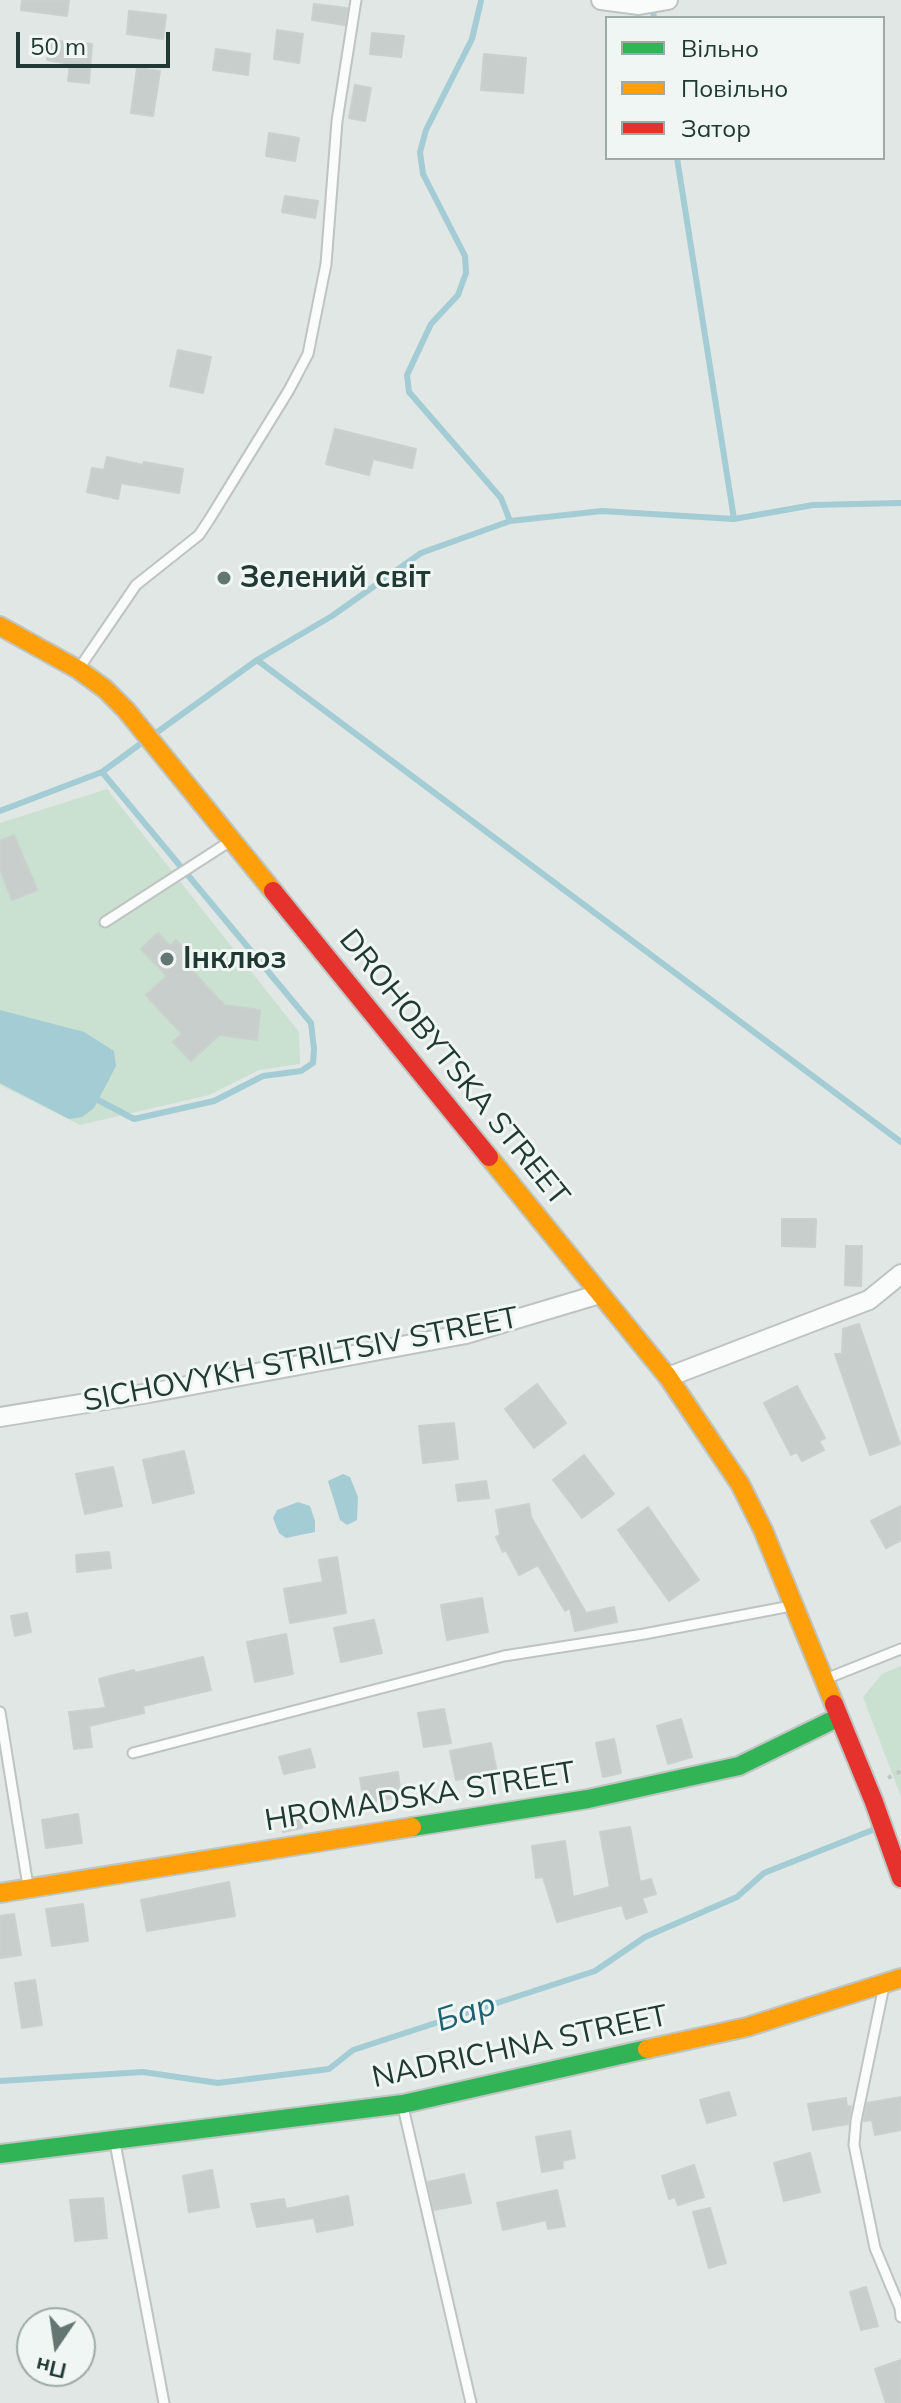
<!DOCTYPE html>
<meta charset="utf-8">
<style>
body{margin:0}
#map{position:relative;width:901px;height:2403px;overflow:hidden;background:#e1e7e4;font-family:Mulish,sans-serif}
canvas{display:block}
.legend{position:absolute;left:605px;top:16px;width:280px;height:144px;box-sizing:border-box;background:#eff6f3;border:2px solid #9daaa6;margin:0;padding:10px 14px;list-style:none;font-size:24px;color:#213933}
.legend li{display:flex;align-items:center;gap:16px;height:40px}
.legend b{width:40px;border:2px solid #9daaa6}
.north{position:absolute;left:16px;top:2307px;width:80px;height:80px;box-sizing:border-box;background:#eff6f3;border:2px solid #9daaa6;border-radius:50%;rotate:193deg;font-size:22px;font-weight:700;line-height:32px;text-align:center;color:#213933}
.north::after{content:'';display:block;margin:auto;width:28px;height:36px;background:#647671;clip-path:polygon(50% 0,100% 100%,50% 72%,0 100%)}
.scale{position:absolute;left:16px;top:32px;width:154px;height:36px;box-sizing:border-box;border:4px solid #213933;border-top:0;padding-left:10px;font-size:24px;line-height:28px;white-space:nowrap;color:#213933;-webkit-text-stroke:6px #eff6f3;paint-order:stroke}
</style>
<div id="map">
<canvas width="901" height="2403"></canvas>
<ul class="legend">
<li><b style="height:10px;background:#30b455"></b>Вільно</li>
<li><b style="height:10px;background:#ff9f0a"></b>Повільно</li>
<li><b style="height:10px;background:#e5322d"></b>Затор</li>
</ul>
<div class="north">Пн</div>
<div class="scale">50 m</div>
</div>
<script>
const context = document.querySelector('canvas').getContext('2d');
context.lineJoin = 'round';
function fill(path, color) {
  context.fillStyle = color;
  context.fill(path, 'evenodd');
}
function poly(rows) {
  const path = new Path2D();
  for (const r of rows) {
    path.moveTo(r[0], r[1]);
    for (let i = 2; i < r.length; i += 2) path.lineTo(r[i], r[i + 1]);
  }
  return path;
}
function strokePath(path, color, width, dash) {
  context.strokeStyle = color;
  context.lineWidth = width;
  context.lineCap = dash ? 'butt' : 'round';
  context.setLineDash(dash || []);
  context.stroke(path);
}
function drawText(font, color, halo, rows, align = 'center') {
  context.font = font + ' Mulish,sans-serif';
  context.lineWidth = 6;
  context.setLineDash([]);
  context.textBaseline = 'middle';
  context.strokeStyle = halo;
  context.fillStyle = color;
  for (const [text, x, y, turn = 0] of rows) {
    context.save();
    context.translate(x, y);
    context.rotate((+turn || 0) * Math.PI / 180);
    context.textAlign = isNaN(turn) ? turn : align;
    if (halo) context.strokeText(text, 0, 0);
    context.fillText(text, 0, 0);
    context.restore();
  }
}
fill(poly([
 [107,789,299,1032,300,1064,259,1070,209,1095,80,1125,0,1085,0,823],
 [901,1666,901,1797,863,1697,882,1674]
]), '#cae0d1');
fill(poly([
 [0,1010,84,1032,114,1051,116,1066,94,1108,82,1117,69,1119,0,1083],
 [343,1474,350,1477,358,1497,357,1520,347,1525,340,1520,328,1481],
 [298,1502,310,1506,315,1521,315,1532,286,1538,279,1533,273,1518,277,1510]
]), '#a3ccd4');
strokePath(poly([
 [481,1,472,39,426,130,420,152,423,174,465,256,466,273,458,295,431,324,407,375,409,392,501,498,510,521],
 [652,4,654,18],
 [677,158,734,519],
 [257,660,901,1142],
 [156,733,257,660,332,616,421,553,510,521,602,511,734,519,813,505,901,503],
 [0,811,102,772,143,742],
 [98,1100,134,1119,214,1101,263,1076,301,1071,313,1063,314,1049,311,1023,102,772],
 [0,2081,143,2072,218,2083,329,2069,353,2050,595,1971,645,1937,737,1897,764,1873,875,1829]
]), '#a3ccd4', 6);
const building = poly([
 [22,0,69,0,67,16,21,10,22,0],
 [314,4,347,8,345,25,312,20,314,4],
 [129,11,166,15,163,39,127,34,129,11],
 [277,30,303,34,299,63,274,59,277,30],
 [372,33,404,36,401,57,370,54,372,33],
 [50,40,92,44,89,83,68,81,70,64,47,60,50,40],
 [216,49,250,54,248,75,213,70,216,49],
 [484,54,526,58,523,93,481,90,484,54],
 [137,68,160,71,153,116,131,113,137,68],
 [355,85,371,88,365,121,349,118,355,85],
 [269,133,299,138,295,161,266,156,269,133],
 [285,196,318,201,315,218,282,212,285,196],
 [178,350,211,357,203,393,170,386,178,350],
 [335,429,416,449,412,468,373,459,369,475,326,464,335,429],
 [107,457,143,465,144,462,183,469,179,493,121,483,118,499,87,492,92,468,104,470,107,457],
 [14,835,37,890,12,900,0,869,0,841,14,835],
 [158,933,170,946,176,940,192,957,185,963,224,1005,260,1010,257,1040,219,1035,191,1061,173,1042,182,1034,146,995,167,976,141,949,158,933],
 [782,1219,816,1219,815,1247,782,1246,782,1219],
 [846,1246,862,1246,861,1286,845,1285,846,1246],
 [859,1324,900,1444,870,1455,835,1354,842,1354,843,1329,859,1324],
 [537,1384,566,1423,534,1448,505,1409,537,1384],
 [797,1386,825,1438,819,1441,824,1450,802,1461,797,1452,791,1455,764,1403,797,1386],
 [454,1423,458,1459,423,1463,419,1426,454,1423],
 [184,1451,194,1493,153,1503,143,1460,184,1451],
 [584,1455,614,1494,582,1518,553,1480,584,1455],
 [113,1467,122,1506,85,1514,76,1474,113,1467],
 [486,1481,489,1498,458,1501,456,1485,486,1481],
 [529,1504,531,1517,586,1613,614,1607,617,1622,575,1631,570,1608,565,1611,538,1565,519,1575,506,1550,503,1552,496,1537,500,1535,496,1510,529,1504],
 [901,1506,901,1540,886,1548,871,1521,901,1506],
 [648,1507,699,1580,669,1601,618,1530,648,1507],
 [109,1552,111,1568,77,1572,76,1555,109,1552],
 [337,1557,346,1613,290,1623,284,1589,323,1582,319,1560,337,1557],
 [482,1598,488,1632,447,1640,441,1605,482,1598],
 [27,1613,31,1632,15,1636,11,1616,27,1613],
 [374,1620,382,1653,341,1662,334,1628,374,1620],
 [286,1634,293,1674,255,1682,247,1642,286,1634],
 [203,1657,211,1690,143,1706,144,1713,89,1726,92,1747,74,1749,69,1712,106,1708,99,1679,134,1670,135,1673,203,1657],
 [444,1709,451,1743,424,1747,418,1713,444,1709],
 [681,1719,692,1757,668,1764,657,1726,681,1719],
 [614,1739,621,1773,603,1777,596,1743,614,1739],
 [491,1743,497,1773,456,1780,450,1751,491,1743],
 [310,1749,315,1767,284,1774,279,1757,310,1749],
 [398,1772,401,1797,364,1803,360,1778,398,1772],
 [78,1814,82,1843,46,1848,42,1820,78,1814],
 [300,1814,302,1828,283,1832,280,1817,300,1814],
 [630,1827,640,1882,651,1879,656,1894,642,1898,647,1912,626,1919,622,1905,557,1922,543,1877,536,1878,532,1846,565,1841,573,1897,610,1887,600,1832,630,1827],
 [229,1882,235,1916,147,1931,141,1900,229,1882],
 [83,1904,88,1941,52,1946,46,1909,83,1904],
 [14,1914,21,1955,0,1958,0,1916,14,1914],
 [35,1980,42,2025,22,2028,15,1983,35,1980],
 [729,2092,736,2115,707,2123,700,2100,729,2092],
 [901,2097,901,2130,875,2135,872,2120,864,2121,867,2103,901,2097],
 [846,2098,847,2107,851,2106,848,2124,813,2130,808,2104,846,2098],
 [570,2131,575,2158,562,2161,563,2168,542,2172,536,2137,570,2131],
 [810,2153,820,2192,784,2201,774,2163,810,2153],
 [694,2165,704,2197,678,2205,675,2197,669,2199,662,2176,694,2165],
 [212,2170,219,2207,189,2212,183,2176,212,2170],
 [464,2174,471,2203,434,2210,428,2182,464,2174],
 [557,2190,565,2226,548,2229,546,2220,503,2230,497,2203,557,2190],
 [348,2196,353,2225,317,2232,314,2218,257,2227,251,2204,284,2199,286,2209,348,2196],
 [103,2198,107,2238,75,2241,70,2200,103,2198],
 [710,2208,726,2263,709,2268,693,2212,710,2208],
 [866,2287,878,2326,861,2330,850,2292,866,2287],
 [901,2360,901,2403,886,2403,875,2369,901,2360]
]);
fill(building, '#c8cecc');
strokePath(building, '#cad0cd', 2);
const lane = poly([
 [80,667,136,585,199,535,209,520,289,390,308,354,326,264,337,121,356,0],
 [105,922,229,842],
 [828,1678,901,1649],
 [0,1712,28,1886],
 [133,1753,504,1656,644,1634,791,1606],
 [884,1986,856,2121,854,2145,875,2248,900,2308,901,2317],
 [403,2107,471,2403],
 [115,2143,164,2403]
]);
const street = poly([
 [601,0,639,5,668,0],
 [668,1377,869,1300,901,1274],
 [0,1417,149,1393,466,1334,600,1294]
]);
const fast = poly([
 [412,1827,588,1799,739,1766,839,1717],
 [0,2154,403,2104,647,2049]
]);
const slow = poly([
 [0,626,79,670,105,689,126,710,273,891],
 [489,1157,668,1377,740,1484,763,1530,834,1704],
 [0,1893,412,1827],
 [647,2049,747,2027,901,1978]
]);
const jam = poly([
 [273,891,489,1157],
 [834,1704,874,1802,901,1878]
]);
strokePath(lane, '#bec4c1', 13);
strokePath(street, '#bec4c1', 22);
strokePath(fast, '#bec5c2', 22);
strokePath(slow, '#bec5c2', 22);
strokePath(jam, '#bec5c2', 22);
strokePath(poly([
 [888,1778,901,1771]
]), '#bfc7c5', 4, [4, 6]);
strokePath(lane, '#fafbfb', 9);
strokePath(street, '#fafbfb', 18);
strokePath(fast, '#30b455', 18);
strokePath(slow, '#ff9f0a', 18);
strokePath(jam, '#e5322d', 18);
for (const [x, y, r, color] of [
 [224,578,8,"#647671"],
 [167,959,8,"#647671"]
]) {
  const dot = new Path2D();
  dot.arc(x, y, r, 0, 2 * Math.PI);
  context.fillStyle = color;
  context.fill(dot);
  strokePath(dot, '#eff6f3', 3);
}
drawText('bold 30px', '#213933', '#eff6f3', [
 ["Зелений світ",240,578],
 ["Інклюз",183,959]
], 'left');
drawText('30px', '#213933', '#eff6f3', [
 ["DROHOBYTSKA STREET",454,1068,51],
 ["SICHOVYKH STRILTSIV STREET",301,1360,-11],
 ["HROMADSKA STREET",420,1797,-9],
 ["NADRICHNA STREET",520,2047,-12]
]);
drawText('italic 32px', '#1e6271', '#eff6f3', [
 ["Бар",466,2013,-18]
]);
</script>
